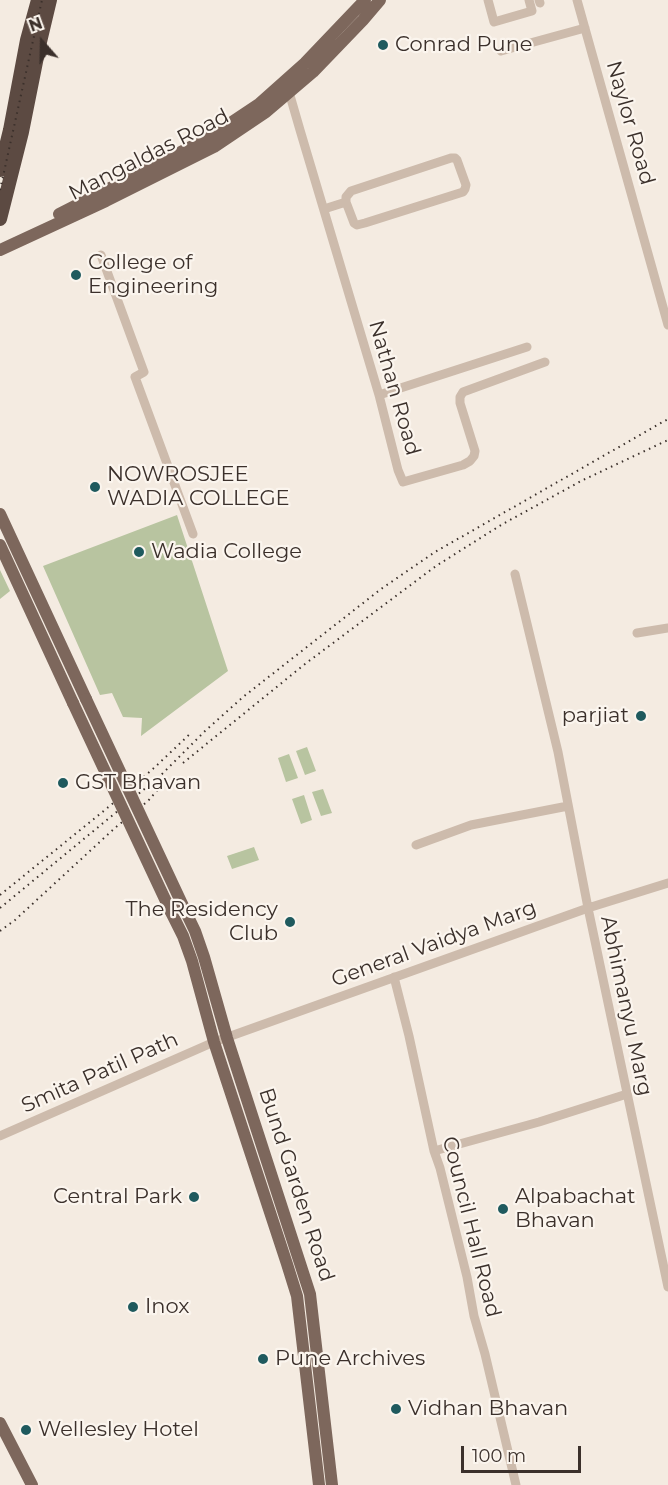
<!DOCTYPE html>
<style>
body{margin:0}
#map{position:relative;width:668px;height:1485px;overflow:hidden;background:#f4ebe1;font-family:Montserrat,sans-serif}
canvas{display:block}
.north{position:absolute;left:12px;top:12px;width:60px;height:60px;-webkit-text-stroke:4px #fbf5ee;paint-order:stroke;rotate:340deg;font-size:16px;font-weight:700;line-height:24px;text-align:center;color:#3b302b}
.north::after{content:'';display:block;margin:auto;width:21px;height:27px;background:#3b302b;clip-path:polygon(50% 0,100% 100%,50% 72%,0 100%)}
.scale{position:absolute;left:461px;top:1446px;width:120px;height:27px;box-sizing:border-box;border:3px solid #3b302b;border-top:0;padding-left:8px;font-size:18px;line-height:21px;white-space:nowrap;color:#3b302b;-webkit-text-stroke:4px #fbf5ee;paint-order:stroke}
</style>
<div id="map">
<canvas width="668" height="1485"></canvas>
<div class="north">N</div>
<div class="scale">100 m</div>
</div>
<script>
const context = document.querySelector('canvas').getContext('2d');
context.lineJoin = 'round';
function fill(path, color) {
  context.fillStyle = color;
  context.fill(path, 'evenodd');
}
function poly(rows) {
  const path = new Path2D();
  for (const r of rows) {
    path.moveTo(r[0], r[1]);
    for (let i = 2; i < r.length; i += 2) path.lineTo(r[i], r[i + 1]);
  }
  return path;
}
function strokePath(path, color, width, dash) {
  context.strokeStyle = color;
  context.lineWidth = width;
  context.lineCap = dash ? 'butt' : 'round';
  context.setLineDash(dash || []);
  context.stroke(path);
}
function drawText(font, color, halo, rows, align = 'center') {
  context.font = font + ' Montserrat,sans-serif';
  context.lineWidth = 4.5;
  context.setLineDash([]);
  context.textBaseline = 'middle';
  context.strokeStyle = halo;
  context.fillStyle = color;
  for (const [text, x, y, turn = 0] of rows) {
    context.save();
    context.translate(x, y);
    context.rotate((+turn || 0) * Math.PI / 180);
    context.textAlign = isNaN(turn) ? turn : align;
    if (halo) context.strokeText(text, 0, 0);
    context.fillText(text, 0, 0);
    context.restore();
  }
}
fill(poly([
 [177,515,228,671,141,736,142,718,123,717,112,693,100,695,43,566],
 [0,570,10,591,0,599],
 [307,747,316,771,305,775,296,751],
 [289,754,298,778,286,782,278,758],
 [323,789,332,813,321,816,312,792],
 [304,795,312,820,301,824,292,799],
 [254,847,259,860,232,869,227,856]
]), '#b8c4a0');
strokePath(poly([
 [488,0,494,22,532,11,529,0],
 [539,0,540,3],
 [577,0,668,325],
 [501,51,585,28],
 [285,88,289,92,300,130,379,395,398,470,403,482,463,465,470,461,474,456,475,451,460,403,460,397,463,392,545,362],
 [451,158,455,158,457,160,466,185,465,189,463,192,365,223,357,225,354,223,346,202,346,197,351,191,451,158],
 [324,209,346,202],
 [101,255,144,372,135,377,193,534],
 [379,395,527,347],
 [515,574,558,752,588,908,668,1287],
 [637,633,668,628],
 [416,845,471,825,568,806],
 [394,977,409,1036,434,1151,440,1168,467,1277,474,1316,485,1354,516,1485],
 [0,1136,214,1042,588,908,668,883],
 [434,1151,539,1122,627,1094]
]), '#cdbbac', 9);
strokePath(poly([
 [59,214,208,138,259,104,305,63,365,0],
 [0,250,106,201,214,147,266,112,313,72,363,20,380,0],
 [0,514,86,699],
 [0,545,73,703],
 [183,906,195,931,204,957,227,1038,310,1294,332,1485],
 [171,912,183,936,192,961,214,1042,287,1264,297,1296,319,1485],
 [0,1423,32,1485]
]), '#7d675c', 12);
strokePath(poly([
 [0,170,10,130,27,40,38,0],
 [0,219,22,132,40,42,50,0]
]), '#5c4a42', 14);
strokePath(poly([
 [0,190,42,0],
 [183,763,305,664,436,566,501,525,581,481,668,440],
 [0,895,111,805,154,768,192,732],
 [0,908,159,777,205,731,243,697,381,589,435,552,668,419],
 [0,931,15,920,116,827,148,801,166,780]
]), '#3b302b', 2, [1.5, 4.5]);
strokePath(poly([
 [86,699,183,906],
 [73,703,171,912]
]), '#7d675c', 12);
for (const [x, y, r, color] of [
 [383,45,6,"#1f5a5e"],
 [76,275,6,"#1f5a5e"],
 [95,487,6,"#1f5a5e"],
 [139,552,6,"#1f5a5e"],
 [641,716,6,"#1f5a5e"],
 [63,783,6,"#1f5a5e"],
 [290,922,6,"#1f5a5e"],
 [194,1197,6,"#1f5a5e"],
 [503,1209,6,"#1f5a5e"],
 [133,1307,6,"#1f5a5e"],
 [263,1359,6,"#1f5a5e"],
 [396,1409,6,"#1f5a5e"],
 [26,1430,6,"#1f5a5e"]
]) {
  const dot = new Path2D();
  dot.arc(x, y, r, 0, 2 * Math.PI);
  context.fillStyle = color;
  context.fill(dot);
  strokePath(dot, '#fbf5ee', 2);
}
drawText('21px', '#3b302b', '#fbf5ee', [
 ["Conrad Pune",395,45],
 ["College of",88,263],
 ["Engineering",88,287],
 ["NOWROSJEE",107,475],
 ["WADIA COLLEGE",107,499],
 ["Wadia College",151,552],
 ["parjiat",629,716,"right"],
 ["GST Bhavan",75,783],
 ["The Residency",278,910,"right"],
 ["Club",278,934,"right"],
 ["Central Park",182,1197,"right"],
 ["Alpabachat",515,1197],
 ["Bhavan",515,1221],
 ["Inox",145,1307],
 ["Pune Archives",275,1359],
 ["Vidhan Bhavan",408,1409],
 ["Wellesley Hotel",38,1430]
], 'left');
drawText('21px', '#3b302b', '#fbf5ee', [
 ["Naylor Road",630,123,74],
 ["Mangaldas Road",149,155,-27],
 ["Nathan Road",394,388,74],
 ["General Vaidya Marg",434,944,-20],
 ["Abhimanyu Marg",626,1006,78],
 ["Smita Patil Path",100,1073,-24],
 ["Bund Garden Road",296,1185,72],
 ["Council Hall Road",471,1227,76]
]);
</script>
